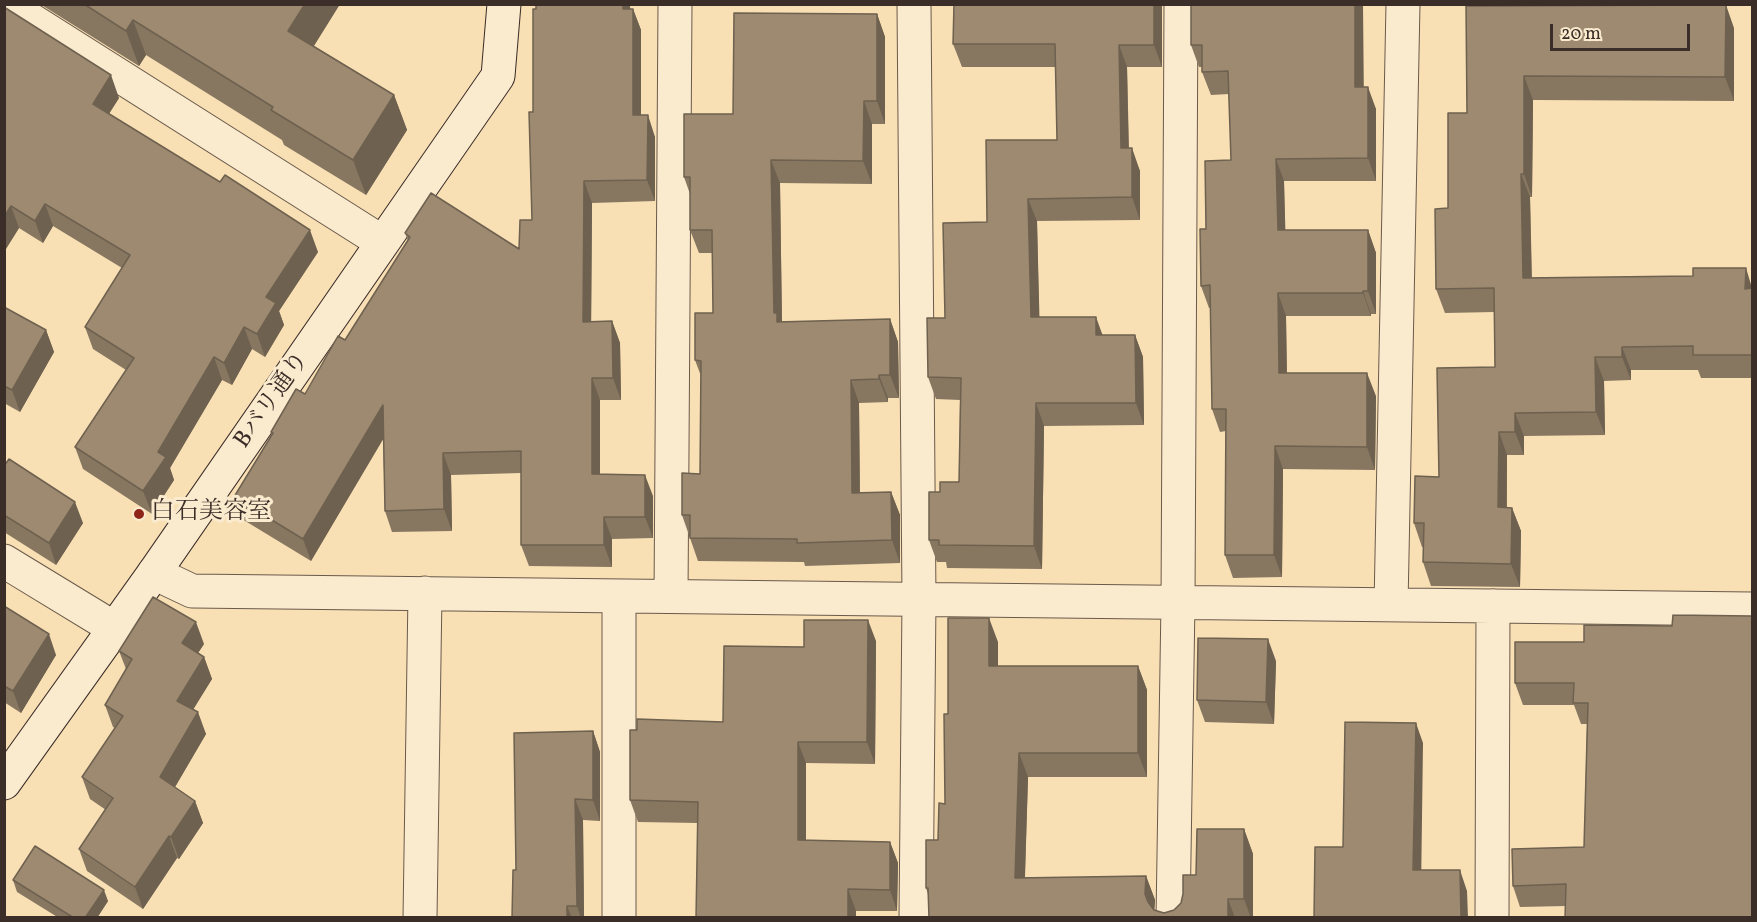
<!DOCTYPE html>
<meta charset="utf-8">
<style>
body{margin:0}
#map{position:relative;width:1757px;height:922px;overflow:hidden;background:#f8dfb4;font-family:Vollkorn,serif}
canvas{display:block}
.frame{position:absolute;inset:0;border:6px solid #3b2d28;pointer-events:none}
.scale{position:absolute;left:1550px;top:24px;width:140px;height:27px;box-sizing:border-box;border:3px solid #3b2d28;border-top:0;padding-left:8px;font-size:18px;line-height:21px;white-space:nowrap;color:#3b2d28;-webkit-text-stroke:4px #faeace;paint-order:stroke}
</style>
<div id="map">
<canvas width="1757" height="922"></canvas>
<div class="frame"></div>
<div class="scale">20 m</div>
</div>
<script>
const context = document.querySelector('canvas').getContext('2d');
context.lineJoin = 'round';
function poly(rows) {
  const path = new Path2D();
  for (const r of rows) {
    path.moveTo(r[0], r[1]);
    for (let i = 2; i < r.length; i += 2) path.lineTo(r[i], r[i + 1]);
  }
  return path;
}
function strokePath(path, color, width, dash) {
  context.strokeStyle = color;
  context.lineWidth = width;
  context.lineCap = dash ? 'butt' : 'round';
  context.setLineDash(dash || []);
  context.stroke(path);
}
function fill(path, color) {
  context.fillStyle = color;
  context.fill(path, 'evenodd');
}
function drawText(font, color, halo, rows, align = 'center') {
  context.font = font + ' Vollkorn,"Noto Serif JP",serif';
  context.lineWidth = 6;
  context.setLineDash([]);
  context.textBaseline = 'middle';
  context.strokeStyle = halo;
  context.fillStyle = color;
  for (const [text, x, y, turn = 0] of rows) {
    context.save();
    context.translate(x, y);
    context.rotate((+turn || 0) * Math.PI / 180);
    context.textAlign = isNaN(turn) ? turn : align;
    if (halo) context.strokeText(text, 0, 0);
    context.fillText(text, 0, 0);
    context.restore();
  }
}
const street = poly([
 [6,4,382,242],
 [914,4,919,599,916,918],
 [4,561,114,628],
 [154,573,192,591,1752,609],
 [671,596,675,4],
 [1391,605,1403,4],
 [420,918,425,593],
 [619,918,619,596],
 [1173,918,1178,602,1181,4],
 [1492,918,1493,606]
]);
const secondary = poly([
 [4,783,154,573,498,76,504,4]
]);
strokePath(street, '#6a5a4b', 35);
strokePath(secondary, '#3b2d28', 35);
strokePath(street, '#faeace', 33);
strokePath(secondary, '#faeace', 33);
fill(poly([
 [40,4,340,4,314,46,394,95,407,130,366,195,284,145,282,140,146,55,139,66],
 [536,4,630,4,630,9,633,9,641,30,641,115,655,137,655,201,592,203,591,322,612,321,620,343,621,400,600,400,600,474,653,496,653,538,612,539,612,567,529,566,521,545,521,473,451,475,452,531,392,532,385,511,383,438,311,561,242,519,234,497,272,435,271,432,305,394,345,340,408,241,405,233,519,249,532,220,533,112],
 [954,4,1162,4,1162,67,1127,67,1129,148,1140,171,1140,220,1037,221,1039,317,1103,335,1135,335,1143,357,1144,425,1044,426,1042,569,947,568,946,562,937,562,929,540,940,492,959,482,960,400,936,399,928,377,945,318,987,222,1057,140,1056,67,962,67,953,44],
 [1363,4,1363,87,1376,109,1376,181,1284,181,1285,230,1368,230,1376,253,1376,314,1371,314,1371,316,1286,316,1287,373,1376,396,1375,470,1283,469,1282,577,1233,578,1225,555,1226,431,1220,432,1212,409,1211,308,1209,308,1201,286,1206,229,1231,160,1229,94,1211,95,1202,72,1202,67,1199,67,1191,45],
 [1466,6,1734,28,1734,101,1533,100,1532,197,1530,197,1532,278,1752,288,1752,378,1701,378,1698,370,1631,370,1631,380,1604,381,1605,435,1524,436,1524,455,1507,455,1507,508,1512,508,1521,531,1520,587,1431,586,1423,562,1423,547,1422,547,1414,523,1439,477,1495,367,1494,312,1445,313,1436,289,1448,208,1467,113],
 [4,7,119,98,109,114,318,252,279,311,284,325,265,357,252,349,232,385,222,380,170,468,174,480,152,514,83,469,75,447,126,370,93,349,85,327,122,268,53,226,43,243,19,228,4,252],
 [877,14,885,37,885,124,872,124,872,184,780,183,782,322,890,319,898,342,899,398,888,398,888,402,859,403,860,493,891,492,900,515,900,563,805,566,804,562,698,561,682,515,700,474,701,376,695,360,713,313,712,253,699,253,690,230,690,194,684,177,733,114],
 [4,307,46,330,54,352,20,412,4,403],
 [4,466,83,523,56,565,4,532],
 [4,606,56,655,21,713,4,702],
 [1752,616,1565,906,1520,907,1513,886,1584,847,1587,724,1581,724,1574,705,1523,705,1515,683,1584,642,1672,626],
 [876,641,875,764,806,763,806,840,890,842,898,863,897,911,856,911,698,823,638,822,630,800,637,730,723,722,804,647],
 [998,642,998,666,1138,666,1147,690,1147,777,1028,777,1025,878,1146,876,1155,900,1154,910,1164,913,1174,910,1181,903,1196,875,1244,829,1253,854,1253,918,929,918,928,894,926,888,938,840,945,804,948,714],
 [204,644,198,653,204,657,212,679,193,710,206,734,175,787,195,801,203,823,179,859,177,858,143,909,87,871,79,849,106,810,90,799,82,777,115,728,113,727,105,705,126,669,119,651],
 [1276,661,1274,724,1205,722,1197,700],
 [593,731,600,752,600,821,583,820,584,918,512,918,516,870],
 [13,880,108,901,97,918,59,918,17,892]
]), '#877761');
fill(poly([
 [305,4,340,4,301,66,288,31],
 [623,4,630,4,631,30,623,9],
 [1154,4,1162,4,1162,67,1154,45],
 [1355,4,1363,4,1364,110,1355,87],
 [1726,5,1734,28,1734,101,1725,77],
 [633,9,641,30,641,137,633,115],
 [877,14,885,37,885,124,877,101],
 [133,20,146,55,139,66,126,31],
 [1119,45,1127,67,1129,171,1121,148],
 [111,75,119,98,101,126,93,104],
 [1524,76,1533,100,1532,197,1524,174],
 [1368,87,1376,109,1376,181,1368,158],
 [394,95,407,130,366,195,353,160],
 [864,101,872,124,872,184,863,161],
 [648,115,655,137,655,201,647,180],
 [1132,148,1140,171,1140,220,1132,197],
 [1276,159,1284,181,1286,253,1278,230],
 [771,160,780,183,782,328,785,345,774,313],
 [1521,174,1530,197,1532,302,1523,278],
 [584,181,592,203,591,343,583,322],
 [1028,199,1037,221,1040,339,1031,317],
 [45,204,53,226,43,243,35,221],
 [11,206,19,228,4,252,4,217],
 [310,230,318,252,279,311,284,325,265,357,257,334,266,297],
 [1368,230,1376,253,1376,314,1368,291],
 [1746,268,1752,288,1752,308,1745,289],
 [1363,291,1371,314,1371,316,1363,293],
 [1278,293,1286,316,1287,396,1279,373],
 [1096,317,1104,339,1096,335],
 [890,319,898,342,899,398,890,375],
 [612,321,620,343,621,400,613,378],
 [244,327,252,349,232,385,224,363],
 [46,330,54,352,20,412,12,390],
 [1135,335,1143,357,1144,425,1136,403],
 [1622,347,1631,370,1631,380,1622,357],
 [214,357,222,380,170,468,174,480,152,514,143,491,158,452],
 [1595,357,1604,381,1605,435,1596,412],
 [1367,373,1376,396,1375,470,1367,447],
 [879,375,888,398,888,402,879,379],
 [592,378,600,400,600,496,592,474],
 [851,380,859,403,860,516,852,493],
 [1036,403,1044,426,1042,569,1034,546],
 [383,405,391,426,311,561,303,539],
 [1515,413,1524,436,1524,455,1515,432],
 [1499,432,1507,455,1506,531,1498,507],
 [1275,446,1283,469,1282,577,1274,555],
 [443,453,451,475,452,531,444,509],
 [645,475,653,496,653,538,645,517],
 [891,492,900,515,900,563,892,540],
 [75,502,83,523,56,565,49,543],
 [1512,508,1521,531,1520,587,1511,564],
 [604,517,612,539,612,567,604,545],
 [989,618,998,642,998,690,989,666],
 [868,620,876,641,875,764,867,742],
 [196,622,204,644,190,665,182,643],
 [49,634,56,655,21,713,13,691],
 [1268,639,1276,661,1274,724,1266,702],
 [204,657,212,679,185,722,177,701],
 [1138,666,1147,690,1147,777,1138,753],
 [198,712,206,734,168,799,160,777],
 [1416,723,1423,743,1421,891,1413,870],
 [593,731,600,752,600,821,593,800],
 [798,742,806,763,806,862,798,840],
 [1019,753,1028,777,1024,902,1015,878],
 [575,799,583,820,584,918,581,918,577,906],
 [195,801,203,823,179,859,171,837],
 [1244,829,1253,854,1253,918,1251,918,1244,899],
 [169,836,177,858,143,909,135,887],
 [890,842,898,863,897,911,890,890],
 [1460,870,1467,891,1468,918,1461,918],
 [1146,876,1155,900,1154,918,1145,894],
 [848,889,856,911,856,918,848,918],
 [104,890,108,901,97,918,85,918],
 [1228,899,1235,918,1228,918],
 [567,906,572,918,567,918]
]), '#6e614f');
const building = poly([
 [84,4,305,4,288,31,394,95,353,160,271,110,273,107,133,20,126,31,84,4],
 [536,4,623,4,623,9,633,9,633,115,648,115,647,180,584,181,583,322,612,321,613,378,592,378,592,474,645,475,645,517,604,517,604,545,521,545,521,451,443,453,444,509,385,511,383,405,303,539,234,497,273,433,271,432,296,389,305,394,338,336,345,340,410,237,405,233,431,193,519,249,520,220,532,220,529,112,533,112,533,9,536,9,536,4],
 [954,4,1154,4,1154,45,1119,45,1121,148,1132,148,1132,197,1028,199,1031,317,1096,317,1096,335,1135,335,1136,403,1036,403,1034,546,939,545,939,540,929,540,929,492,940,492,940,482,959,482,961,378,928,377,927,318,945,318,943,223,987,222,986,140,1057,140,1055,44,953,44,954,4],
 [1191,4,1355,4,1355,87,1368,87,1368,158,1276,159,1278,230,1368,230,1368,291,1363,291,1363,293,1278,293,1279,373,1367,373,1367,447,1275,446,1274,555,1225,555,1226,409,1212,409,1210,285,1201,286,1200,229,1206,229,1205,161,1231,160,1228,71,1202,72,1202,45,1191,45,1191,4],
 [1726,5,1725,77,1524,76,1524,174,1521,174,1523,278,1693,276,1693,268,1746,268,1745,289,1752,288,1752,355,1693,355,1693,346,1622,347,1622,357,1595,357,1596,412,1515,413,1515,432,1499,432,1498,507,1512,508,1511,564,1423,562,1424,523,1414,523,1415,476,1439,477,1437,368,1495,367,1494,288,1436,289,1435,209,1448,208,1448,113,1467,113,1466,6,1726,5],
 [4,7,111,75,93,104,220,182,225,175,310,230,266,297,276,303,257,334,244,327,224,363,214,357,158,452,166,457,143,491,75,447,134,358,85,327,130,255,45,204,35,221,11,206,4,217,4,7],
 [734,13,877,14,877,101,864,101,863,161,771,160,774,313,777,313,777,322,890,319,890,375,879,375,879,379,851,380,852,493,891,492,892,540,797,543,797,539,690,538,690,515,682,515,682,473,700,474,701,361,695,360,695,313,713,313,712,230,690,230,690,177,684,177,684,114,733,114,734,13],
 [4,307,46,330,12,390,4,386,4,307],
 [9,459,75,502,49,543,4,515,4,466,9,459],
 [153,597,196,622,182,643,204,657,177,701,198,712,160,777,195,801,171,837,169,836,135,887,79,849,113,798,82,777,123,716,105,705,132,659,119,651,153,597],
 [4,606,49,634,13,691,4,686,4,606],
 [1673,615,1752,616,1752,918,1565,918,1566,884,1513,886,1512,849,1584,847,1588,703,1573,703,1574,683,1515,683,1515,642,1584,642,1584,625,1672,626,1673,615],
 [948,618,989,618,989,666,1138,666,1138,753,1019,753,1015,878,1146,876,1145,894,1148,902,1154,910,1164,913,1174,910,1181,903,1183,894,1183,875,1196,875,1197,829,1244,829,1244,899,1228,899,1228,918,929,918,928,888,926,888,926,840,938,840,939,803,945,804,944,714,948,714,948,618],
 [804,620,868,620,867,742,798,742,798,840,890,842,890,890,848,889,848,918,696,918,698,802,630,800,630,730,637,730,637,719,723,722,724,646,804,647,804,620],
 [1198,638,1268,639,1266,702,1197,700,1198,638],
 [1345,722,1416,723,1413,870,1460,870,1461,918,1314,918,1315,847,1343,847,1345,722],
 [593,731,593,800,575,799,577,906,567,906,567,918,512,918,513,870,516,870,514,733,593,731],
 [35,846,104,890,85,918,74,918,13,880,35,846]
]);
fill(building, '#9d8a71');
strokePath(building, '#6e614f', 1.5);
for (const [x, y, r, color] of [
 [139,514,6,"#8f2418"]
]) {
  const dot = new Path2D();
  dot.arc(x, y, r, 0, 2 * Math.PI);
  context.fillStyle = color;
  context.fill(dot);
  strokePath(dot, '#faeace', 2);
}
drawText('24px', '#3b2d28', '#faeace', [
 ["Bバリ通り",273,401,-55]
]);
drawText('24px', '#3b2d28', '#faeace', [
 ["白石美容室",151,514]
], 'left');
</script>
